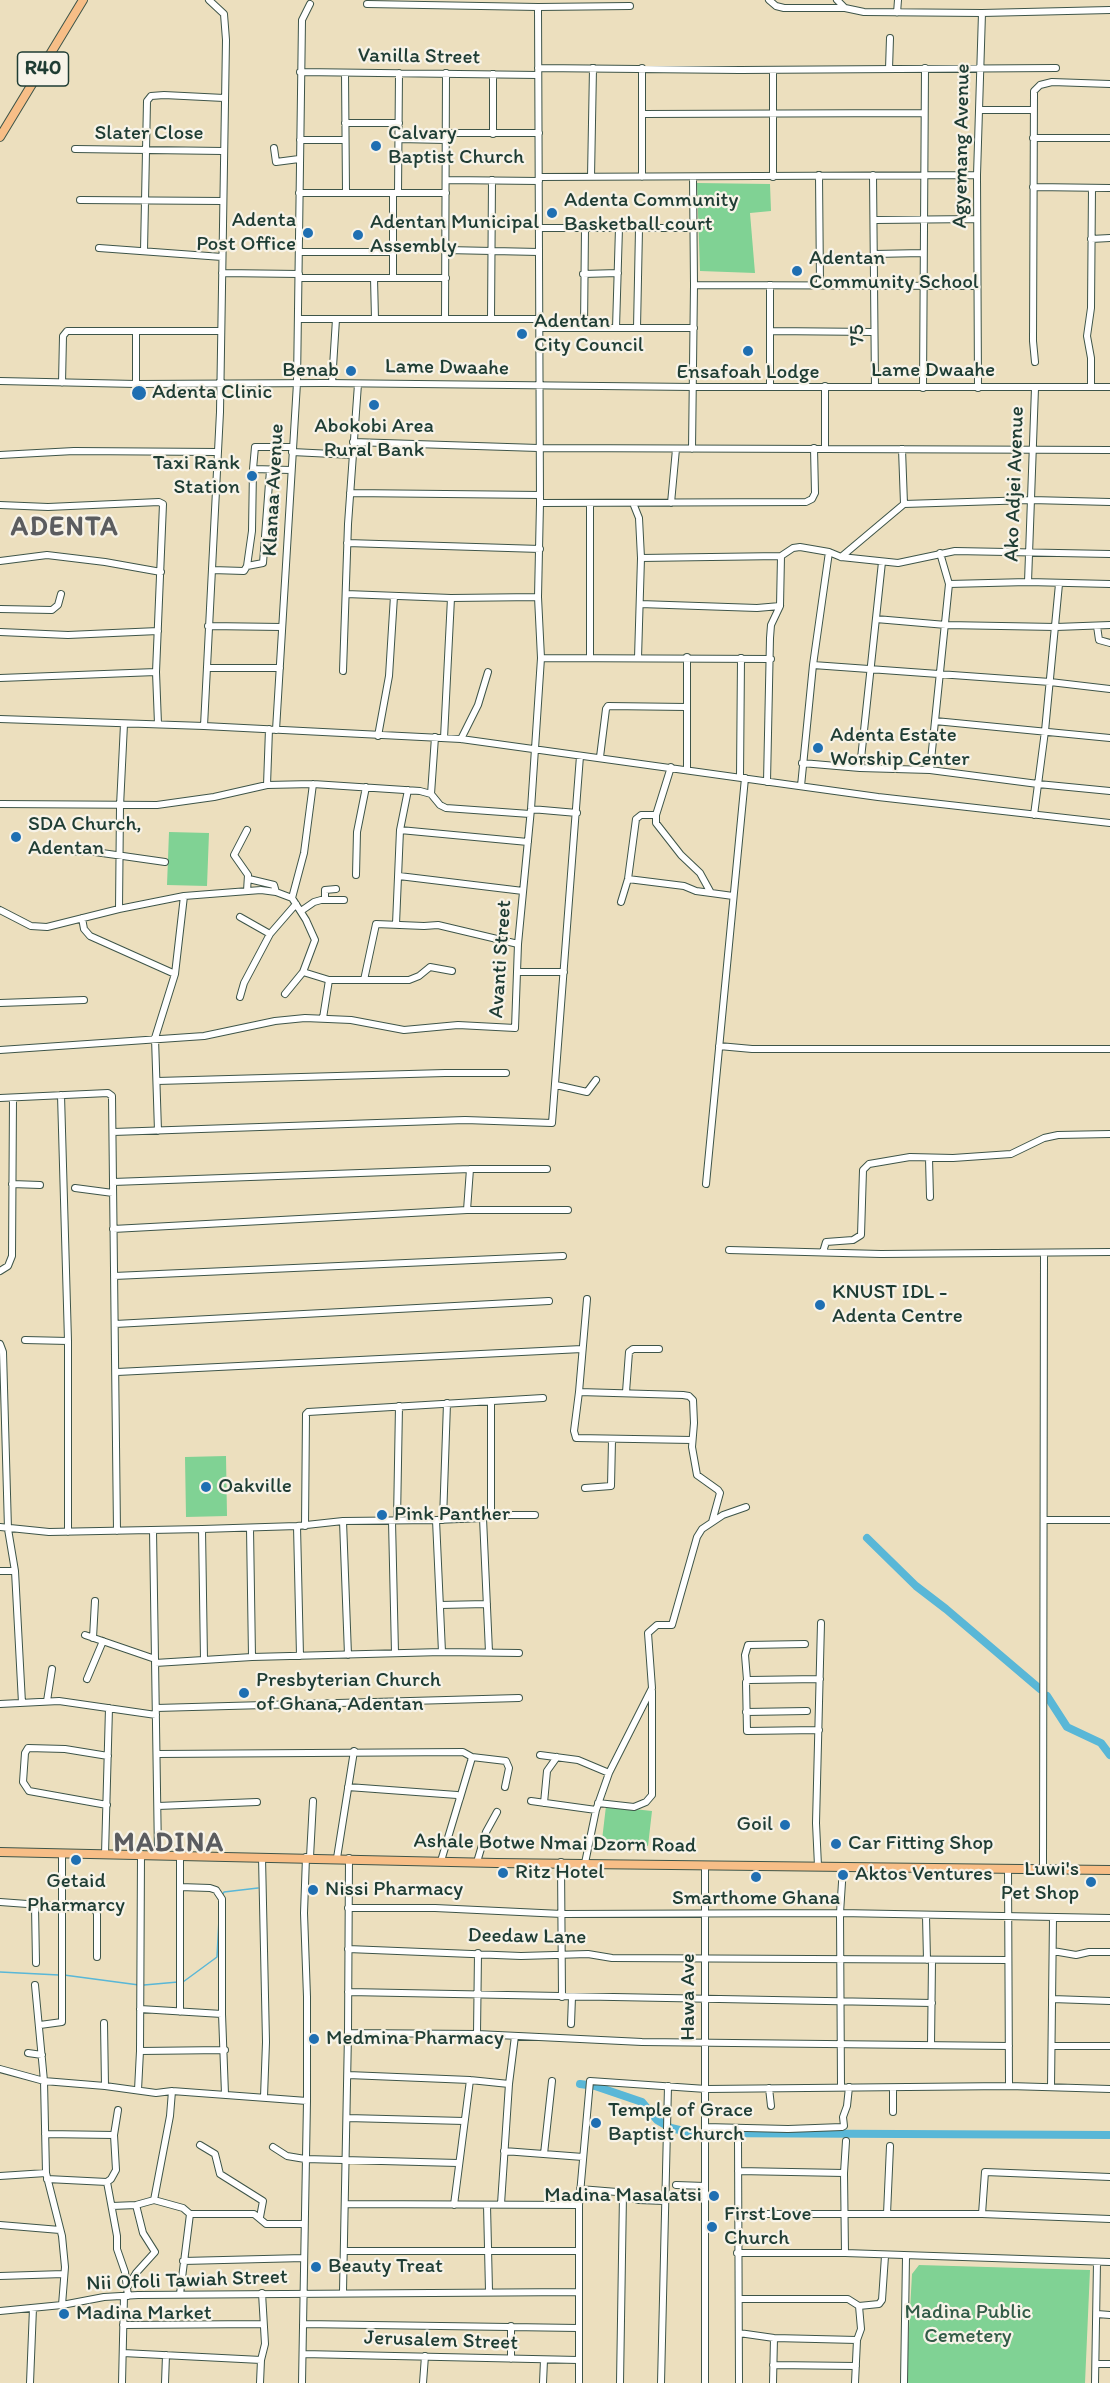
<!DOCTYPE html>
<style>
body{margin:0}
canvas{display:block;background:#ecdfbe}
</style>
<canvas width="1110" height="2383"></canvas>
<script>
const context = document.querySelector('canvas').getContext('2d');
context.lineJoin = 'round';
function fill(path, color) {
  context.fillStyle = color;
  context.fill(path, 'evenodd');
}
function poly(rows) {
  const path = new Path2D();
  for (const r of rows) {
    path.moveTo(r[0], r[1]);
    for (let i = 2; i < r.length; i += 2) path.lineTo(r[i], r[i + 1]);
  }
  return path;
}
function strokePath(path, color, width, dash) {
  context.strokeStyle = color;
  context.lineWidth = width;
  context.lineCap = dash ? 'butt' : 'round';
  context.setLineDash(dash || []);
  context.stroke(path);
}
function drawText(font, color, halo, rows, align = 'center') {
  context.font = font + ' Itim,sans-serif';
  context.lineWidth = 4.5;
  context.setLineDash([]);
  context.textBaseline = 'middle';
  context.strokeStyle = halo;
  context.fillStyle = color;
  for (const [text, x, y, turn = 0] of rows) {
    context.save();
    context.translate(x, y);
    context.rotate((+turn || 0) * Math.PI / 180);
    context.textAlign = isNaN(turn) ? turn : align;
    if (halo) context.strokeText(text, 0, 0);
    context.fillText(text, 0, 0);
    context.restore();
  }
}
fill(poly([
 [697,183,770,184,771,211,750,213,755,273,700,271],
 [169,832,209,833,207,886,167,885],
 [226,1456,227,1516,186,1517,185,1457],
 [606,1806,652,1811,648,1846,602,1840],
 [919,2265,1090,2270,1085,2383,906,2383,912,2274]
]), '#80d294');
strokePath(poly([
 [222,1896,224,1892,258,1888],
 [0,1972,59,1975],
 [64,1975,139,1985],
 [183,1982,217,1957,220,1900],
 [144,1985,178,1982]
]), '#59b7d7', 1.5);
strokePath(poly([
 [867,1538,916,1586,946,1609,1040,1689],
 [1047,1696,1067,1727,1101,1743,1110,1755],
 [580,2084,595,2086,642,2102,657,2120,671,2128,692,2133,1110,2135]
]), '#59b7d7', 8);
const minor = poly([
 [769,0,776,6,784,8,845,8],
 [837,0,845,8,864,12,982,13,1110,10],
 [367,4,538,7,630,6],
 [897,13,898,0],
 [538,68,740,70,1056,68],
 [642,68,642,177],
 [889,69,890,38],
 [773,70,773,177],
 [300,72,538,75],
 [345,73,346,192],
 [979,110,1033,110],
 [643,114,924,113],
 [345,123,399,123],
 [446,133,539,133],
 [493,134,493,74],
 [1033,138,1110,138],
 [399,139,446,140],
 [300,140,345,140],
 [274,148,276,162,299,159],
 [75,149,223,151],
 [819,175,820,285],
 [873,175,875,387],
 [539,177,977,175],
 [591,177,593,68],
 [446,180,539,181],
 [1033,187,1110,188],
 [299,193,446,193],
 [398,193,399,73],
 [80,200,223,201],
 [875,220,977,219],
 [539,228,694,228],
 [1091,239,1110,238],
 [99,248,222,257],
 [446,250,539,252],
 [144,251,147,101,151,96,164,95,224,98],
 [299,252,393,252],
 [874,254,923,253],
 [222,273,299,274],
 [583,274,618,273],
 [299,278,446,278],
 [374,278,375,319],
 [393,278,393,193],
 [694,285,977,286],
 [770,285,770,386],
 [298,319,539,319],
 [445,319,446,73],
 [491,319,492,180],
 [539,328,694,328],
 [584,328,585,228],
 [616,328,619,228],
 [637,328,639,229],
 [770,331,874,332],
 [136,332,136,384],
 [1035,362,1033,341,1034,91,1040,85,1052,82,1110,84],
 [0,381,136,384,325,383,693,387,1110,387],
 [62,383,63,336,67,331,221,331],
 [332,383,336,319],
 [825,386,825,449],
 [1091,387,1091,358,1087,336,1091,308,1092,188],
 [923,388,925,68],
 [978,388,977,175,982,13],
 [353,442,538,448,1110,450],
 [692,449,694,285,693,177],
 [292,452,353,455],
 [0,455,74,451,217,452],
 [253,469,255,447,292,447],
 [350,493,540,495],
 [540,503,806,502,812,499,815,493,814,448],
 [590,503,590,658],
 [633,503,639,518,641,558,638,658],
 [671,503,676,449],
 [904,504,1031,500,1110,502],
 [0,505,48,507,159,502,163,504,156,672,158,724],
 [347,543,540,549],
 [841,557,904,504,902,449],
 [641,558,781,556],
 [0,561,47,555,105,562,161,572],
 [247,566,252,531,253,469,291,470],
 [212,570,244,571,247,566,263,563,270,470],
 [1028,582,1035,388],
 [949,584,1028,582,1110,584],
 [346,594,451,598,538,597],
 [640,604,757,608,780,606,781,556,793,548,800,547,829,552,841,557,898,563,955,551,1110,554],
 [0,609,52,610,58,605,61,594],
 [876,619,946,625,1056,627,1110,625],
 [208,626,282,627],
 [1097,626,1099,640,1110,643],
 [0,632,68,635,158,631],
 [687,657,687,770],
 [541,658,771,659],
 [813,665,1050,682,1110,689],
 [207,668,280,668],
 [343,671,348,524,358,384],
 [0,678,156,672],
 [0,719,204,726,461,739,878,797,1110,823],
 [935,721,1110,738],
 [204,726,220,412,226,40,224,14,209,0],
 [276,730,297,383,302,20,310,4],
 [378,736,389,676,394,596],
 [444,738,451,598],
 [461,739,478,705,488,672],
 [600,757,606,709,608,706,686,707],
 [802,763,860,768,930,770,1038,784,1110,791],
 [671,767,656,815,656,823,681,855,700,873,711,893,733,896],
 [860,768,882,562],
 [930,770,949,584,940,553],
 [740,777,741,658],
 [767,782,770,638,771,625,780,606],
 [267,785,269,729],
 [801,786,813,665,829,552],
 [431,794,435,737],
 [0,804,157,805,214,797,267,785,313,784,420,791,431,794,440,805,446,808,530,814],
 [531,809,577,813],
 [1034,815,1045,731,1059,584],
 [400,830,528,842],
 [67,851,95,852,165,862],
 [356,875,357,832,366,787],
 [399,876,523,891],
 [249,879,274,885,276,892],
 [628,879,684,886,696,891,711,893],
 [247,891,248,875,234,855,247,830],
 [292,898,304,853,313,784],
 [325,900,325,890,336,889],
 [621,902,628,879,636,819,641,815,656,815],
 [119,909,120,806,124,724],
 [0,910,31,926,47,927,119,909,184,896,261,890,276,892,292,898,306,920,315,940,303,972,329,980],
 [301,911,314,902,321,900,344,900],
 [240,917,270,934],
 [82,918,84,929,90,936,175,974],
 [396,924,400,830,408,790],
 [519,972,564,972],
 [364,980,376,924,424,926,438,925,518,944],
 [285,994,303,972],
 [240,997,244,983,270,934,296,904],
 [0,1003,84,1000],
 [323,1018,329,980,409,980,419,976,430,967,452,971],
 [719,1046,752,1049,1110,1049],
 [0,1050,204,1036,275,1021,305,1018,351,1020,404,1030,458,1025,515,1028,518,944,531,809,541,658,538,597,540,503,538,7],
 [157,1081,445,1073,506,1073],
 [556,1085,587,1092,596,1080],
 [61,1095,68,1341,68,1532],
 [0,1098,108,1093,112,1096,117,1531],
 [158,1131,155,1038,175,974,184,896],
 [113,1132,465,1120,552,1123,580,756],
 [929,1158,930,1197],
 [113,1182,470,1169,547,1169],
 [12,1184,40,1185],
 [706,1184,745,778],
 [75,1188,113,1193],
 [467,1210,470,1169],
 [113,1229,467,1210,568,1210],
 [729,1250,881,1254,1110,1252],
 [823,1252,826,1242,853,1240,861,1235,863,1170,869,1164,910,1157,953,1158,1011,1154,1044,1138,1058,1135,1110,1134],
 [0,1271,8,1266,12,1256,13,1098],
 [114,1276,563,1256],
 [115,1324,549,1301],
 [25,1340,68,1341],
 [0,1344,3,1352,8,1529,15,1571,22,1703],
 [117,1372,582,1349],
 [579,1392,587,1299],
 [626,1392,629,1352,633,1349,659,1349],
 [692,1440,576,1438,574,1431,579,1392,683,1395,689,1396,693,1400,694,1423,692,1447,697,1475,718,1490,720,1493,712,1522],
 [585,1488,611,1486,612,1440],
 [491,1515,491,1401],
 [483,1518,489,1652],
 [397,1520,399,1406],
 [436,1520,442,1652],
 [443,1520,447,1403],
 [1044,1520,1110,1520],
 [343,1521,348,1655],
 [392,1521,395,1653],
 [297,1526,300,1656],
 [305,1526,306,1414,308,1412,543,1398],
 [0,1527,49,1532,202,1529,297,1526,343,1521,436,1520,483,1518,491,1515,535,1515],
 [250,1528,252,1657],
 [202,1529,204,1660],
 [153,1530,158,1854],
 [0,1571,15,1571],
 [440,1605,487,1604],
 [85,1635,155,1659],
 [93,1638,95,1601],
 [155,1663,252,1657,442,1652,519,1653],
 [87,1679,103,1641],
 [747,1680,745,1655,748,1645,805,1644],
 [47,1701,52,1669],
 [0,1704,59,1701,156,1715],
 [156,1708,519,1698],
 [746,1712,807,1711],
 [819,1730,747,1731,746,1682,749,1680,820,1679],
 [157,1754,463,1752,472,1757,471,1761,460,1798],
 [540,1755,578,1760,609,1773],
 [472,1757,506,1761,509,1768,505,1787],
 [348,1787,457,1795,460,1798,459,1801,441,1861],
 [531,1801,596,1810],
 [544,1803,547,1771,557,1757],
 [598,1803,634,1807,646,1802,652,1795,652,1691],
 [107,1805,29,1791,23,1782,25,1753,28,1748,65,1749,108,1756],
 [158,1806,257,1802],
 [105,1854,109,1708],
 [180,1855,180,2012],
 [262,1857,266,2042,264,2097],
 [310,1857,313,1801],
 [337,1858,354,1751],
 [477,1862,486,1832,497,1812],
 [561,1862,562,1997],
 [585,1863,596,1810,609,1773,652,1688,648,1633,657,1625,672,1625,697,1537,702,1529,723,1515,746,1507],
 [818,1866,816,1823,821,1623],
 [1008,1868,1009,2086],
 [1043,1869,1044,1253],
 [180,1887,210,1888,216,1890,222,1899,222,2014,225,2094],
 [0,1902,95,1909,97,1914,97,1957],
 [35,1906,36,1963],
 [348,1908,435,1908,562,1914,840,1913,1110,1918],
 [926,1916,927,1960],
 [348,1949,521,1956,588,1954,612,1958,1008,1960],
 [1053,1951,1076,1955,1089,1952,1110,1952],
 [35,1985,44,2081,46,2173,62,2236,65,2267,62,2305],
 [348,1992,932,2003],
 [1052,1999,1110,2001],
 [140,2009,222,2014],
 [104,2023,105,2086],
 [571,2024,572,1997],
 [40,2025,62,2022,62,1853],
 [348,2033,477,2034,642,2042,1009,2046],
 [477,2034,478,1953],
 [931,2045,932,1961],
 [1052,2046,1110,2046],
 [140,2051,225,2050],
 [28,2053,42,2055],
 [0,2069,44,2081,105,2086,156,2093,172,2091,307,2101],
 [348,2075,470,2080,509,2084],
 [841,2087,840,1913,843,1867],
 [1051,2087,1053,1918],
 [769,2088,771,2106],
 [138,2090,140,2051,141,1854],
 [893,2112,893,2088],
 [347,2118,464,2121],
 [705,2127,788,2129,842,2127,844,2126,843,2117,847,2106,849,2087],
 [45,2134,114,2135],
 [738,2138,739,2383],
 [200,2145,215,2154,220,2174,263,2201,260,2217],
 [273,2147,287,2156,305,2159,458,2163],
 [504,2151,583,2157],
 [544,2154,552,2081],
 [738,2171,844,2173],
 [0,2176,46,2173],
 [47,2179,107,2182,111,2179,116,2170,114,2135,118,2110],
 [107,2182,117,2236,117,2249,125,2272,128,2296],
 [676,2185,705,2186],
 [580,2189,617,2192,638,2200,665,2201],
 [154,2200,170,2116,172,2091],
 [345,2204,579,2205],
 [501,2204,509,2084,515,2036],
 [454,2205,470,2080],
 [487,2205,489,2291],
 [112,2206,136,2205,154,2200,183,2208,190,2214,254,2214,266,2224,304,2224],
 [738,2214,982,2214,1110,2219],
 [887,2214,890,2146],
 [982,2214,985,2172,1110,2177],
 [0,2225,60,2230],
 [345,2251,579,2251],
 [737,2253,845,2253,1110,2262],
 [845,2253,844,2173,846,2141],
 [183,2261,304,2258],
 [0,2276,64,2274],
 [128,2286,136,2273,155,2252,143,2233,136,2205],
 [343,2292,348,2033,349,1858],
 [180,2294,190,2214],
 [739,2299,848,2299,859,2306,879,2304,882,2300,885,2256],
 [0,2311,62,2305,104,2297,138,2295,578,2292],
 [1097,2314,1110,2315],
 [303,2324,578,2328],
 [123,2325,263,2324],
 [511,2326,511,2359],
 [739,2333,774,2338,857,2340],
 [123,2353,261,2360],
 [303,2354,578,2360],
 [1096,2364,1110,2364],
 [773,2365,856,2366],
 [30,2383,33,2308],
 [122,2383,124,2296],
 [165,2383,166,2355],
 [260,2383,261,2360,265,2344,262,2293],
 [302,2383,307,2101,307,1997,304,1913,306,1857],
 [423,2383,425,2356],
 [543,2383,544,2360],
 [579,2383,579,2205,590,2081,706,2089,1009,2086,1110,2089],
 [620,2383,623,2194],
 [661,2383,668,2086],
 [705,2383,705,1865],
 [773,2383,774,2338],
 [855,2383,857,2340,861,2329,859,2306],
 [904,2383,906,2257],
 [1095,2383,1097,2262]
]);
const major = poly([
 [0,137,83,0],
 [0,1852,496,1863,1110,1870]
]);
strokePath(minor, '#3e5549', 8);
strokePath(major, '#3e5549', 10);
strokePath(minor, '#fff', 6);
strokePath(major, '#f7be87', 8);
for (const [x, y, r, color] of [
 [376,146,6,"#1f6fb2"],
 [552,213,6,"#1f6fb2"],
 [308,233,6,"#1f6fb2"],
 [358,235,6,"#1f6fb2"],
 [797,271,6,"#1f6fb2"],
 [522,334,6,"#1f6fb2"],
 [748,351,6,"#1f6fb2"],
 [351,371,6,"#1f6fb2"],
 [139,393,8,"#1f6fb2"],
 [374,405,6,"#1f6fb2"],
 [252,476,6,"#1f6fb2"],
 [818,748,6,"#1f6fb2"],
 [16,837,6,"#1f6fb2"],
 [820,1305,6,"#1f6fb2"],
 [206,1487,6,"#1f6fb2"],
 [382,1515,6,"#1f6fb2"],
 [244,1693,6,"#1f6fb2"],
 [785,1825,6,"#1f6fb2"],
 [836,1844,6,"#1f6fb2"],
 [76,1860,6,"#1f6fb2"],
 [503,1873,6,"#1f6fb2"],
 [843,1875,6,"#1f6fb2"],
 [756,1877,6,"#1f6fb2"],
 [1091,1882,6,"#1f6fb2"],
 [313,1890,6,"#1f6fb2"],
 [314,2039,6,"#1f6fb2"],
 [596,2123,6,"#1f6fb2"],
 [714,2196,6,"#1f6fb2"],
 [712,2227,6,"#1f6fb2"],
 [316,2267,6,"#1f6fb2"],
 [64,2314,6,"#1f6fb2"]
]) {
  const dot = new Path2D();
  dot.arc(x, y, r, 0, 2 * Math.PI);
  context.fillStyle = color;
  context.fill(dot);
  strokePath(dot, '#f7f3e8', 2);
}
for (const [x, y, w] of [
 [43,69,51]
]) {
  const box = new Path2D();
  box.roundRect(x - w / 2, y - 17, w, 34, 4.5);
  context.fillStyle = '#f7f3e8';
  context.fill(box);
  strokePath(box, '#1f3d34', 1.5);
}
drawText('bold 20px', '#1f3d34', null, [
 ["R40",43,69]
]);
drawText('21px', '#1f3d34', '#f7f3e8', [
 ["Vanilla Street",419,57,1],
 ["Slater Close",149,134],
 ["Agyemang Avenue",962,146,-89],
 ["75",858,335,-91],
 ["Lame Dwaahe",447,368,1],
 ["Lame Dwaahe",933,371],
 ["Ako Adjei Avenue",1015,484,-88],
 ["Klanaa Avenue",274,490,-87],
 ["Avanti Street",501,959,-86],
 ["Ashale Botwe Nmai Dzorn Road",555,1844,1],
 ["Deedaw Lane",527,1937,1],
 ["Hawa Ave",689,1997,-90],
 ["Nii Ofoli Tawiah Street",187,2281,-2],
 ["Jerusalem Street",441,2341,2]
]);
drawText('21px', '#1f3d34', '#f7f3e8', [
 ["Calvary",388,134],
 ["Baptist Church",388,158],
 ["Adenta Community",564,201],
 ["Basketball court",564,225],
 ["Adenta",296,221,"right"],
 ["Post Office",296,245,"right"],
 ["Adentan Municipal",370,223],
 ["Assembly",370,247],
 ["Adentan",809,259],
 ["Community School",809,283],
 ["Adentan",534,322],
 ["City Council",534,346],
 ["Benab",339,371,"right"],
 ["Ensafoah Lodge",748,373,"center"],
 ["Adenta Clinic",152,393],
 ["Abokobi Area",374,427,"center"],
 ["Rural Bank",374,451,"center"],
 ["Taxi Rank",240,464,"right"],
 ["Station",240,488,"right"],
 ["Adenta Estate",830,736],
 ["Worship Center",830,760],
 ["SDA Church,",28,825],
 ["Adentan",28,849],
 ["KNUST IDL -",832,1293],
 ["Adenta Centre",832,1317],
 ["Oakville",218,1487],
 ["Pink Panther",394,1515],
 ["Presbyterian Church",256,1681],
 ["of Ghana, Adentan",256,1705],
 ["Goil",773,1825,"right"],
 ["Car Fitting Shop",848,1844],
 ["Luwi's",1079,1870,"right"],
 ["Pet Shop",1079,1894,"right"],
 ["Ritz Hotel",515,1873],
 ["Aktos Ventures",855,1875],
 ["Getaid",76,1882,"center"],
 ["Pharmarcy",76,1906,"center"],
 ["Nissi Pharmacy",325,1890],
 ["Smarthome Ghana",756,1899,"center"],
 ["Medmina Pharmacy",326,2039],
 ["Temple of Grace",608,2111],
 ["Baptist Church",608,2135],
 ["Madina Masalatsi",702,2196,"right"],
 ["First Love",724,2215],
 ["Church",724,2239],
 ["Beauty Treat",328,2267],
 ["Madina Market",76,2314]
], 'left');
drawText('21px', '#325b47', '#f7f3e8', [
 ["Madina Public",968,2313],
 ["Cemetery",968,2337]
]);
context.letterSpacing = '1.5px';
drawText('bold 27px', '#5b5c5f', '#f7f3e8', [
 ["ADENTA",65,528],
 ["MADINA",169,1844]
]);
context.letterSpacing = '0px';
</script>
